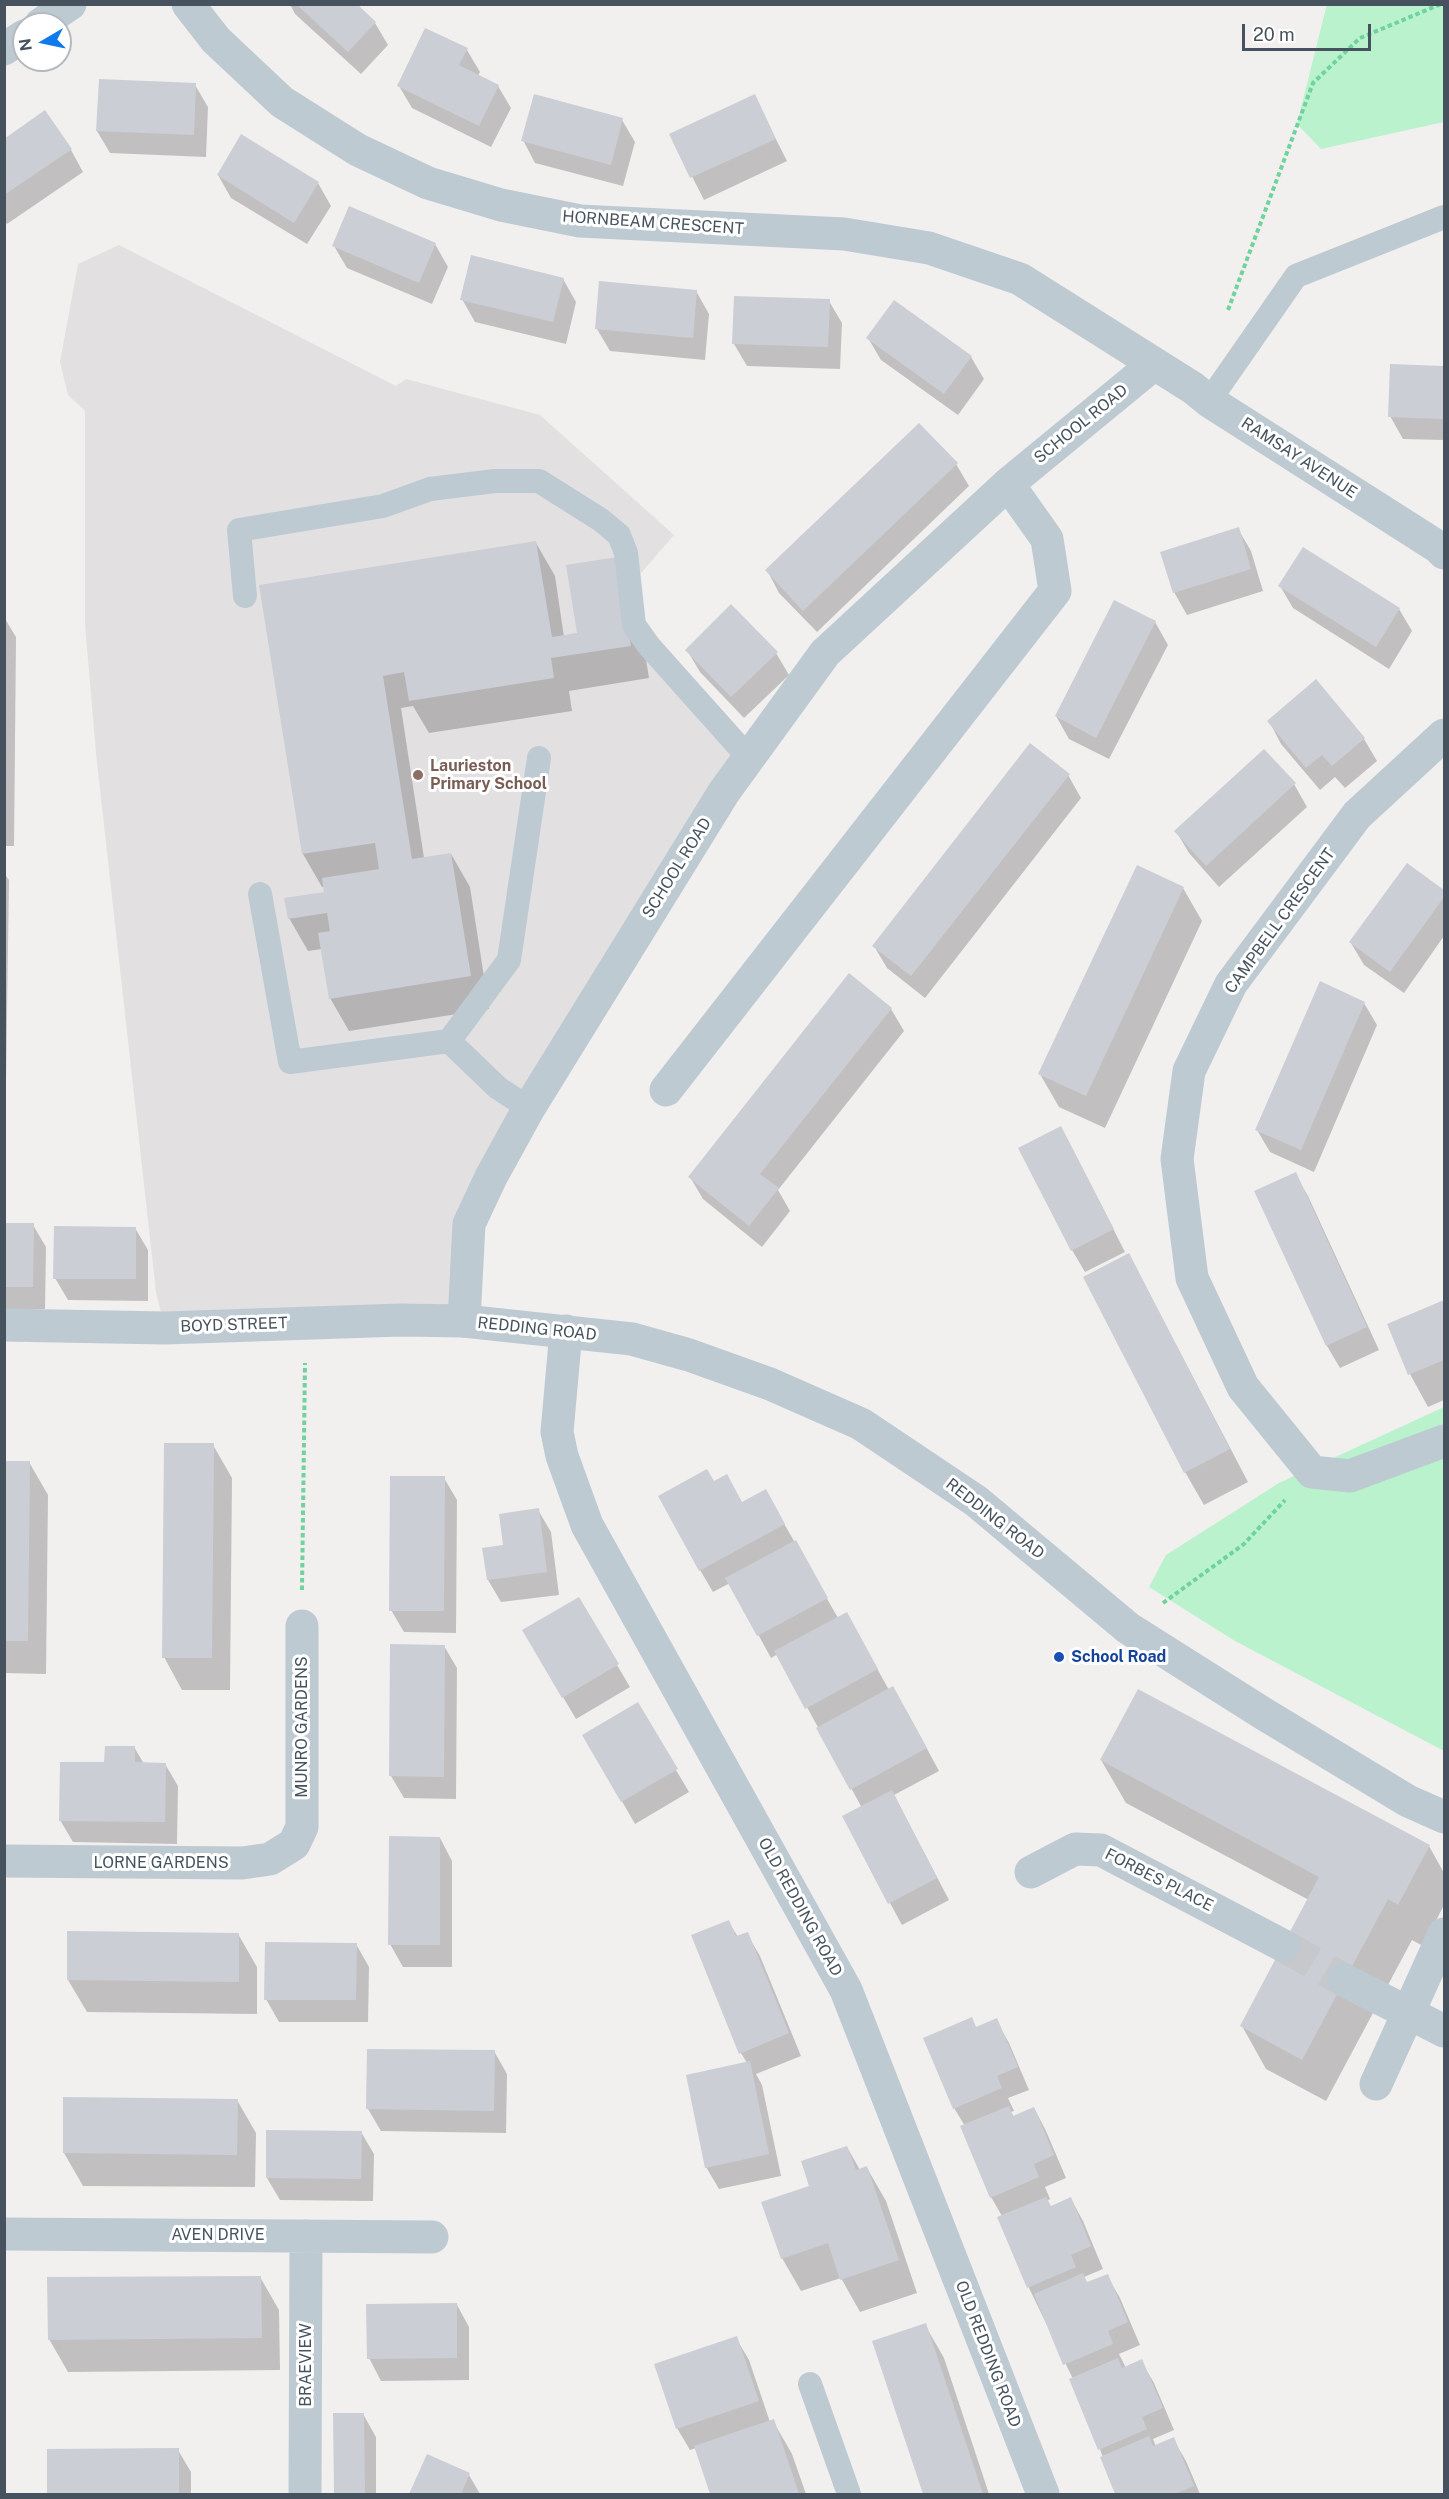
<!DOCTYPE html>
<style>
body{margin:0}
#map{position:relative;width:1449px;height:2499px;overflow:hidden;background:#f2efef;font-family:"Public Sans",sans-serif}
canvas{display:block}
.frame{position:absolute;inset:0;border:6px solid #46535e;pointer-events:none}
.north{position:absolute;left:12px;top:12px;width:60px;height:60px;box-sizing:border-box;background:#fff;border:2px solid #b5babf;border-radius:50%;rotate:261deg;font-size:16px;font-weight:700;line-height:24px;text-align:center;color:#46535e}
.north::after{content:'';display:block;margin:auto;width:21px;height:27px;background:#0e7aec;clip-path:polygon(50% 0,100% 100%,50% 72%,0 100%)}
.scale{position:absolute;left:1242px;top:24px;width:129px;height:27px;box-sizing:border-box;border:3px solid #46535e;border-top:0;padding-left:8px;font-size:18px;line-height:21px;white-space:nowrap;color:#46535e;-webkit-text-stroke:4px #fff;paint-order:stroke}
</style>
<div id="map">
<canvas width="1449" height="2499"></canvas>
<div class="frame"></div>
<div class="north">N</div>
<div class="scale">20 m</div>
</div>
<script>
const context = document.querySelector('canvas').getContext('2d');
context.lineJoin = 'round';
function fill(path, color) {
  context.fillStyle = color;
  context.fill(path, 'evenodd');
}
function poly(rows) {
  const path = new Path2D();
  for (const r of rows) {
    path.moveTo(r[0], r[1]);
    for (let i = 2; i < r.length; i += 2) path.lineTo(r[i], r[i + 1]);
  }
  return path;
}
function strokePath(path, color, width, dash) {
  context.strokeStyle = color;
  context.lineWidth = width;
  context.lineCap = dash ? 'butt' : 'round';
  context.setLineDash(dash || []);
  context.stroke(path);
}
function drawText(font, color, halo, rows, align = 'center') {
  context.font = font + ' "Public Sans",sans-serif';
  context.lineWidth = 6;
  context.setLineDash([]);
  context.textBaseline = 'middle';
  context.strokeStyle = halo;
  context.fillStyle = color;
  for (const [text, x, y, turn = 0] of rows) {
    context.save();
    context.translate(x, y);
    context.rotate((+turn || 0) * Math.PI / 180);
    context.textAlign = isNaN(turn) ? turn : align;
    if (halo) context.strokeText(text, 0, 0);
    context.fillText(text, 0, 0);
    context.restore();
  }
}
fill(poly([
 [119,245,396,386,406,379,540,415,674,535,636,579,642,626,756,748,491,1177,464,1321,165,1328,156,1292,96,753,85,625,85,411,68,395,60,362,78,264]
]), '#e3e0e1');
fill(poly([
 [1327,4,1444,5,1444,122,1321,149,1297,124],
 [1444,1407,1444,1751,1235,1641,1149,1587,1166,1555,1279,1483]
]), '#baf2cd');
fill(poly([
 [290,4,355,4,375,23,388,45,361,74,295,14],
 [467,50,480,72,478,76,498,86,511,108,491,147,412,108,399,86],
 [100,81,195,85,208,107,206,157,110,153,97,131],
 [754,96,787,161,704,200,671,135],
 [622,120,635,142,623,186,535,163,523,140],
 [4,140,71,150,83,172,7,224,4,220],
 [218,175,318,183,331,206,307,244,231,198],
 [435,244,448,267,432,304,347,268,334,246],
 [563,279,576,302,566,344,475,322,462,299],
 [696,291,709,314,705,360,610,351,597,329],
 [829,301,842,323,840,369,747,366,734,344],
 [868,338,971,357,984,379,958,415,881,360],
 [1392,366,1444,368,1444,440,1403,439,1390,416],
 [956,464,969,486,817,632,779,593,767,570],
 [1238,529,1251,551,1263,591,1187,615,1174,592],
 [536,543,555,576,564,637,579,635,635,592,649,678,569,691,572,711,429,733,413,706,401,708,424,858,451,854,470,887,489,1009,349,1031,330,998,322,949,308,951,289,918,326,893,325,886,322,887,303,854,261,587],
 [1280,586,1399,609,1412,631,1389,669,1293,608],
 [4,617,16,637,14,846,4,846],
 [1155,622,1168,645,1109,759,1069,739,1056,716],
 [687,650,776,653,789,675,744,718,700,672],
 [1269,721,1364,739,1377,761,1345,788,1335,777,1320,790,1281,744],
 [1068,775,1081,798,925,998,887,968,874,946],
 [1294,784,1307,807,1219,887,1189,853,1176,831],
 [1408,865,1444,892,1444,936,1404,993,1364,965,1351,943],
 [1138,867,1183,888,1202,921,1105,1128,1059,1107,1040,1074],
 [4,873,9,880,6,1084,4,1084],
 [1364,1003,1377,1025,1314,1172,1270,1152,1257,1130],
 [891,1009,904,1031,778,1190,790,1211,762,1247,703,1199,690,1177],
 [1073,1150,1125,1252,1085,1272,1072,1250],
 [1295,1174,1308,1196,1379,1350,1340,1368,1327,1346],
 [4,1224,33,1225,46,1247,45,1309,4,1309],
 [135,1228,148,1250,148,1301,68,1300,55,1278],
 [1129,1255,1248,1482,1204,1505,1185,1472],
 [1444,1302,1444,1400,1428,1407,1410,1374,1389,1325],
 [213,1445,232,1478,230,1690,182,1690,164,1657],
 [4,1462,29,1462,48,1495,46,1674,4,1673],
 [444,1478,457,1500,456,1633,404,1632,391,1610],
 [713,1483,742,1504,778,1513,838,1618,859,1636,889,1690,906,1710,939,1771,894,1795,949,1900,902,1925,890,1903,862,1808,778,1654,771,1658,730,1583,713,1592,700,1570],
 [538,1510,551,1532,559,1595,501,1602,488,1580,484,1549,504,1546],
 [578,1599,630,1687,576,1719,524,1631],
 [444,1646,457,1668,456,1799,404,1798,391,1776],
 [637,1704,689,1792,635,1824,584,1735],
 [134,1747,144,1764,165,1764,178,1786,177,1844,73,1842,60,1820,106,1763],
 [1101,1760,1429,1846,1444,1873,1444,1905,1423,1946,1412,1940,1326,2101,1266,2069,1242,2026,1309,1900,1126,1803],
 [440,1838,452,1861,452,1967,403,1967,390,1944],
 [728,1921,738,1937,747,1934,760,1956,801,2056,756,2074,762,2085,781,2176,719,2189,706,2167,747,2063,741,2053],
 [238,1934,257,1967,257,2014,87,2012,68,1980],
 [356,1944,369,1967,368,2022,279,2022,266,1999],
 [996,2020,1009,2043,1029,2090,1008,2098,1014,2111,1011,2112,1014,2117,1034,2108,1046,2131,1066,2178,1045,2187,1050,2199,1047,2201,1051,2208,1071,2199,1083,2221,1103,2269,1084,2277,1088,2284,1107,2276,1120,2298,1140,2345,1119,2354,1126,2368,1141,2361,1154,2383,1174,2430,1153,2439,1156,2447,1173,2439,1186,2461,1200,2494,1117,2494,1073,2379,1029,2288,999,2218,1002,2216,991,2197,965,2126,954,2108,925,2039,977,2029],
 [494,2051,507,2074,506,2133,381,2131,368,2109],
 [237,2100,256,2133,255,2187,83,2186,64,2153],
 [361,2132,374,2154,373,2201,280,2200,267,2178],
 [847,2147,860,2170,867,2168,886,2201,917,2293,860,2312,841,2278,801,2291,782,2258,811,2187],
 [260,2277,279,2310,280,2370,68,2372,49,2339],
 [457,2305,469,2327,469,2380,381,2381,369,2358],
 [925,2325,944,2358,989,2494,925,2494,874,2342],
 [736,2338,749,2360,770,2422,773,2421,792,2454,806,2494,712,2494,696,2448,690,2450,677,2428],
 [363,2414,376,2437,376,2494,336,2494,335,2415],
 [178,2450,191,2472,191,2494,49,2494,48,2451],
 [428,2456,469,2475,480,2494,411,2494]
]), '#0003');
fill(poly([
 [296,4,357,4,376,22,348,52],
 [425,28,468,48,459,65,499,85,479,126,397,86],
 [99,79,196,83,194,135,96,131],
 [534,94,623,118,611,165,521,141],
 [755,94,776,139,690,178,669,134],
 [45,110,72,149,4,195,4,139],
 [241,134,319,182,294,223,217,175],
 [349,206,436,243,419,283,332,246],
 [471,255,564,278,553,322,460,300],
 [599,281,697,290,693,338,595,329],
 [734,296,830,299,828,347,732,344],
 [894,300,972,356,944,394,866,338],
 [1390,364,1444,366,1444,419,1388,417],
 [919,423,958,463,803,611,765,570],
 [1239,527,1251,569,1173,593,1160,552],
 [536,541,552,637,577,633,566,565,617,557,631,646,551,658,554,678,409,701,404,672,383,676,412,859,451,853,471,976,329,999,318,933,330,931,327,913,288,919,284,898,324,892,322,878,379,869,375,843,302,854,259,585],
 [1303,547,1400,608,1376,647,1278,586],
 [1114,600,1156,621,1096,738,1055,716],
 [731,604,778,652,731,697,685,650],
 [1316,679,1365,738,1332,766,1322,755,1306,768,1267,721],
 [1030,743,1070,774,911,976,872,946],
 [1264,749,1296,783,1206,866,1174,831],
 [1407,863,1444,890,1444,897,1390,972,1349,942],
 [1137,865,1184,887,1086,1096,1038,1074],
 [849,973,892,1008,760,1174,779,1188,749,1226,688,1177],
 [1320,981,1365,1002,1301,1150,1255,1130],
 [1061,1126,1114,1229,1071,1251,1018,1148],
 [1296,1172,1367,1327,1326,1346,1254,1191],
 [4,1223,34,1223,33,1287,4,1287],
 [54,1226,136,1227,136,1279,53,1279],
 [1129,1253,1230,1449,1184,1473,1083,1277],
 [1444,1300,1444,1360,1408,1375,1387,1324],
 [164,1443,214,1443,212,1658,162,1658],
 [4,1461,30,1461,28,1641,4,1641],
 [707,1469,714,1481,727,1474,742,1502,766,1489,785,1524,699,1571,658,1496],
 [390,1476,445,1476,444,1611,389,1611],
 [539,1508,547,1572,487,1580,482,1548,503,1545,499,1514],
 [796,1540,828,1598,757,1636,725,1578],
 [579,1597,619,1664,562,1698,522,1630],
 [847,1612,878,1669,805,1709,774,1651],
 [390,1644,445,1645,444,1777,389,1776],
 [893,1686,927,1748,850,1790,816,1728],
 [1138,1689,1430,1845,1398,1905,1388,1899,1302,2060,1240,2026,1319,1877,1100,1760],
 [638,1702,678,1769,621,1802,582,1735],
 [105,1746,135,1746,135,1762,166,1763,165,1822,59,1821,60,1762,104,1762],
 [892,1790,937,1878,888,1904,842,1816],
 [389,1836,440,1837,440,1945,388,1945],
 [729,1920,736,1936,748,1932,789,2033,739,2054,691,1935],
 [67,1931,239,1933,239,1982,67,1980],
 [265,1942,357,1943,356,2000,264,2000],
 [972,2017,976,2027,997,2018,1018,2067,997,2076,1002,2088,953,2109,923,2038],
 [367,2049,495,2050,494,2111,366,2109],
 [750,2061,769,2154,705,2168,686,2075],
 [63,2097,238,2099,237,2155,63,2153],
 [1009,2106,1013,2116,1034,2107,1054,2155,1034,2164,1039,2177,990,2198,960,2126],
 [266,2130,362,2131,361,2179,266,2178],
 [847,2146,856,2170,867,2166,899,2260,840,2280,828,2243,781,2259,761,2202,809,2186,801,2161],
 [1046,2197,1051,2206,1071,2197,1091,2246,1071,2255,1076,2267,1027,2288,997,2217],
 [1083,2273,1087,2282,1108,2274,1128,2322,1108,2331,1113,2344,1063,2365,1034,2294],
 [261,2276,262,2338,48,2340,47,2277],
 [457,2303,457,2358,367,2359,366,2304],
 [926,2323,983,2494,923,2494,872,2341],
 [737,2336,759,2401,676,2429,654,2364],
 [1118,2358,1122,2368,1142,2359,1163,2408,1142,2417,1147,2429,1098,2450,1069,2379],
 [333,2413,364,2413,365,2494,334,2494],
 [774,2419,799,2494,710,2494,694,2446],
 [1149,2436,1153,2446,1174,2437,1194,2486,1175,2494,1115,2494,1100,2457],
 [179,2448,179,2494,47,2494,47,2449],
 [427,2454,470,2473,461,2494,409,2494]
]), '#cbced4');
strokePath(poly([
 [1284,1946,1344,1980]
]), '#c7c8cb', 33, [33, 16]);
strokePath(poly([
 [1228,310,1313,83,1360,38,1441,4],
 [302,1590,305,1363],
 [1163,1603,1244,1544,1285,1500]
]), '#70d29d', 4, [4.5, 3]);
strokePath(poly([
 [1209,401,1296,276,1444,217],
 [245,596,239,530,383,506,430,489,495,481,539,481,601,520,619,535,626,553,634,625,649,646,749,758],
 [260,894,290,1062,449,1041,498,1088,529,1108],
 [449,1041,509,960,539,758],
 [810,2384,849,2494]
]), '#becad2', 24);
strokePath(poly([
 [188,4,216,40,282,102,358,150,428,183,501,205,580,221,844,234,929,248,1020,279,1193,388,1209,401,1438,547,1444,553],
 [41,24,70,4],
 [4,49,24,36],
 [1444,735,1357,815,1231,984,1189,1071,1177,1159,1192,1278,1243,1387,1312,1472,1350,1476,1444,1441],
 [666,1090,1055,591,1047,539,1008,484],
 [464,1321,469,1224,491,1177,529,1108,724,792,825,653,1008,484,1154,364],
 [566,1331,557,1432,562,1456,587,1525,846,1990,1043,2494],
 [4,1861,242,1863,270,1859,294,1844,302,1827,302,1626],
 [1031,1872,1075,1849,1101,1850,1284,1946],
 [1344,1980,1444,2031],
 [1376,2084,1444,1934],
 [4,2234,432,2237],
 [305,2494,306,2236]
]), '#becad2', 33);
strokePath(poly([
 [4,1325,165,1328,401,1320,464,1321,632,1339,689,1355,770,1384,861,1424,976,1501,1128,1628,1264,1714,1408,1801,1444,1817]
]), '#becad2', 33);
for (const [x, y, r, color] of [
 [418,775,6,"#8d6e63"],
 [1059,1657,6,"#1a4fb4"]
]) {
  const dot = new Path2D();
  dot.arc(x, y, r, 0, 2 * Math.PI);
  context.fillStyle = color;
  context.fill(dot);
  strokePath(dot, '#fff', 2);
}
drawText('16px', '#46535e', '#fff', [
 ["HORNBEAM CRESCENT",653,223,4],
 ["SCHOOL ROAD",1081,424,-39],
 ["RAMSAY AVENUE",1299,458,33],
 ["SCHOOL ROAD",677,868,-58],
 ["CAMPBELL CRESCENT",1280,921,-54],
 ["BOYD STREET",234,1325,-2],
 ["REDDING ROAD",537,1329,6],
 ["REDDING ROAD",995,1519,38],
 ["MUNRO GARDENS",302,1727,-90],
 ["LORNE GARDENS",161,1863],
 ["FORBES PLACE",1159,1880,27],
 ["OLD REDDING ROAD",800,1907,61],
 ["AVEN DRIVE",218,2235],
 ["OLD REDDING ROAD",988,2354,69],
 ["BRAEVIEW",306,2365,-90]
]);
drawText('bold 16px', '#785e54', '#fff', [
 ["Laurieston",430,766],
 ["Primary School",430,784]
], 'left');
drawText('bold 16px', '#164399', '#fff', [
 ["School Road",1071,1657]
], 'left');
</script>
